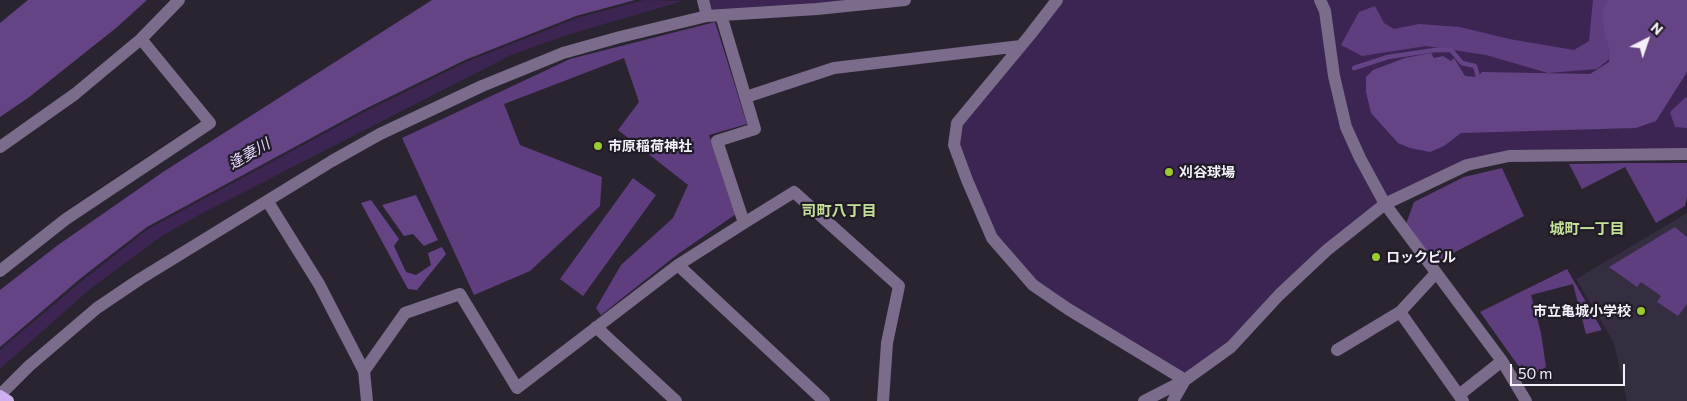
<!DOCTYPE html>
<meta charset="utf-8">
<style>
body{margin:0}
#map{position:relative;width:1687px;height:401px;overflow:hidden;background:#2a2431;font-family:Commissioner,sans-serif}
canvas{display:block}
.north{position:absolute;left:1622px;top:15px;width:50px;height:50px;-webkit-text-stroke:4px #201b27;paint-order:stroke;rotate:41deg;font-size:14px;font-weight:700;line-height:20px;text-align:center;color:#f3f0f9}
.north::after{content:'';display:block;margin:auto;width:18px;height:22px;background:#f3f0f9;clip-path:polygon(50% 0,100% 100%,50% 72%,0 100%)}
.scale{position:absolute;left:1510px;top:364px;width:115px;height:22px;box-sizing:border-box;border:2px solid #f3f0f9;border-top:0;padding-left:6px;font-size:15px;line-height:18px;white-space:nowrap;color:#f3f0f9;-webkit-text-stroke:4px #201b27;paint-order:stroke}
</style>
<div id="map">
<canvas width="1687" height="401"></canvas>
<div class="north">N</div>
<div class="scale">50 m</div>
</div>
<script>
const context = document.querySelector('canvas').getContext('2d');
context.lineJoin = 'round';
function fill(path, color) {
  context.fillStyle = color;
  context.fill(path, 'evenodd');
}
function poly(rows) {
  const path = new Path2D();
  for (const r of rows) {
    path.moveTo(r[0], r[1]);
    for (let i = 2; i < r.length; i += 2) path.lineTo(r[i], r[i + 1]);
  }
  return path;
}
function strokePath(path, color, width, dash) {
  context.strokeStyle = color;
  context.lineWidth = width;
  context.lineCap = dash ? 'butt' : 'round';
  context.setLineDash(dash || []);
  context.stroke(path);
}
function drawText(font, color, halo, rows, align = 'center') {
  context.font = font + ' Commissioner,"Noto Sans JP",sans-serif';
  context.lineWidth = 4.5;
  context.setLineDash([]);
  context.textBaseline = 'middle';
  context.strokeStyle = halo;
  context.fillStyle = color;
  for (const [text, x, y, turn = 0] of rows) {
    context.save();
    context.translate(x, y);
    context.rotate((+turn || 0) * Math.PI / 180);
    context.textAlign = isNaN(turn) ? turn : align;
    if (halo) context.strokeText(text, 0, 0);
    context.fillText(text, 0, 0);
    context.restore();
  }
}
fill(poly([
 [1687,213,1687,401,1627,401,1614,343,1576,279]
]), '#352d40');
fill(poly([
 [644,0,683,1,567,35,511,55,199,215,163,235,90,289,1,368,0,367,0,350,83,280,148,229,364,112,466,62,577,18],
 [704,0,905,0,707,16],
 [1057,0,1687,0,1687,154,1609,154,1467,165,1385,204,1231,347,1185,380,1033,285,992,238,954,145,957,123]
]), '#3c2553');
fill(poly([
 [1593,0,1619,0,1624,47,1597,69,1548,73,1486,55,1426,46,1362,56,1341,45,1359,12,1375,6,1384,23,1394,29,1419,24,1460,27,1509,39,1574,50,1589,41],
 [715,22,747,124,709,135,736,214,678,254,601,315,596,308,621,265,673,218,688,185,618,130,639,102,624,58,504,104,520,145,602,177,600,206,530,271,474,295,402,138,570,59],
 [1686,97,1687,98,1687,128,1675,127,1670,112],
 [1627,163,1687,163,1687,196,1685,206,1656,223,1625,167,1582,189,1569,164],
 [1502,168,1524,216,1436,262,1406,224,1414,202,1464,177],
 [633,178,656,195,583,296,560,279],
 [1675,227,1687,237,1687,304,1678,316,1657,302,1661,296,1641,282,1637,287,1609,267],
 [1567,269,1602,330,1586,334,1573,284,1531,295,1541,333,1546,367,1527,378,1480,312]
]), '#5e3e7f');
fill(poly([
 [28,0,147,0,116,28,28,98,0,117,0,23],
 [432,0,635,0,576,16,465,60,363,110,147,227,81,278,0,347,0,290,58,245,163,172],
 [1607,0,1687,0,1687,72,1656,121,1636,128,1461,133,1444,146,1430,152,1410,148,1398,143,1371,113,1366,92,1366,77,1373,70,1405,58,1431,53,1434,58,1443,56,1451,61,1454,58,1465,76,1478,77,1482,72,1590,74,1609,62,1610,50,1605,36,1602,12],
 [416,195,438,240,424,246,413,234,404,236,382,205],
 [371,200,399,239,394,246,406,272,416,275,431,265,428,253,442,247,446,254,417,290,408,289,361,203]
]), '#644485');
strokePath(poly([
 [1354,68,1388,57,1435,50,1451,50,1462,63,1475,66,1478,77]
]), '#644485', 4.5);
strokePath(poly([
 [703,0,707,16],
 [1057,0,1030,35,957,123,954,145,967,180,992,238,1033,285,1068,309,1185,380,1173,401],
 [1320,0,1325,11,1334,76,1346,127,1360,158,1385,204,1502,361,1526,401],
 [746,97,834,68,1021,46],
 [0,147,75,94,141,39,179,0],
 [268,202,319,284,364,371],
 [744,223,794,192,899,286,887,343,883,401],
 [678,265,824,401],
 [0,271,66,219,210,123,141,39],
 [1436,273,1400,312,1463,401],
 [596,327,676,401],
 [1337,350,1400,312],
 [0,395,29,366,97,308,140,279,332,161,380,134,482,86,563,53,620,37,707,16,817,9,905,0],
 [1459,395,1502,361],
 [367,401,364,371,405,313,460,294,517,388,678,265,744,223,717,141,755,129,721,15],
 [1144,401,1185,380,1231,347,1279,295,1327,250,1385,204,1467,165,1509,156,1687,154]
]), '#7a6c8a', 12);
strokePath(poly([
 [0,396,8,401]
]), '#cdb1ef', 12);
for (const [x, y, r, color] of [
 [598,146,5,"#9cca31"],
 [1169,172,5,"#9cca31"],
 [1376,257,5,"#9cca31"],
 [1641,311,5,"#9cca31"]
]) {
  const dot = new Path2D();
  dot.arc(x, y, r, 0, 2 * Math.PI);
  context.fillStyle = color;
  context.fill(dot);
  strokePath(dot, '#201b27', 2);
}
drawText('bold 14px', '#f3f0f9', '#201b27', [
 ["市原稲荷神社",608,146],
 ["刈谷球場",1179,172],
 ["ロックビル",1386,257],
 ["市立亀城小学校",1631,311,"right"]
], 'left');
drawText('italic 15px', '#e5d4fa', '#201b27', [
 ["逢妻川",249,154,-30]
]);
drawText('bold 15px', '#c4e097', '#201b27', [
 ["司町八丁目",839,211],
 ["城町一丁目",1587,229]
]);
</script>
